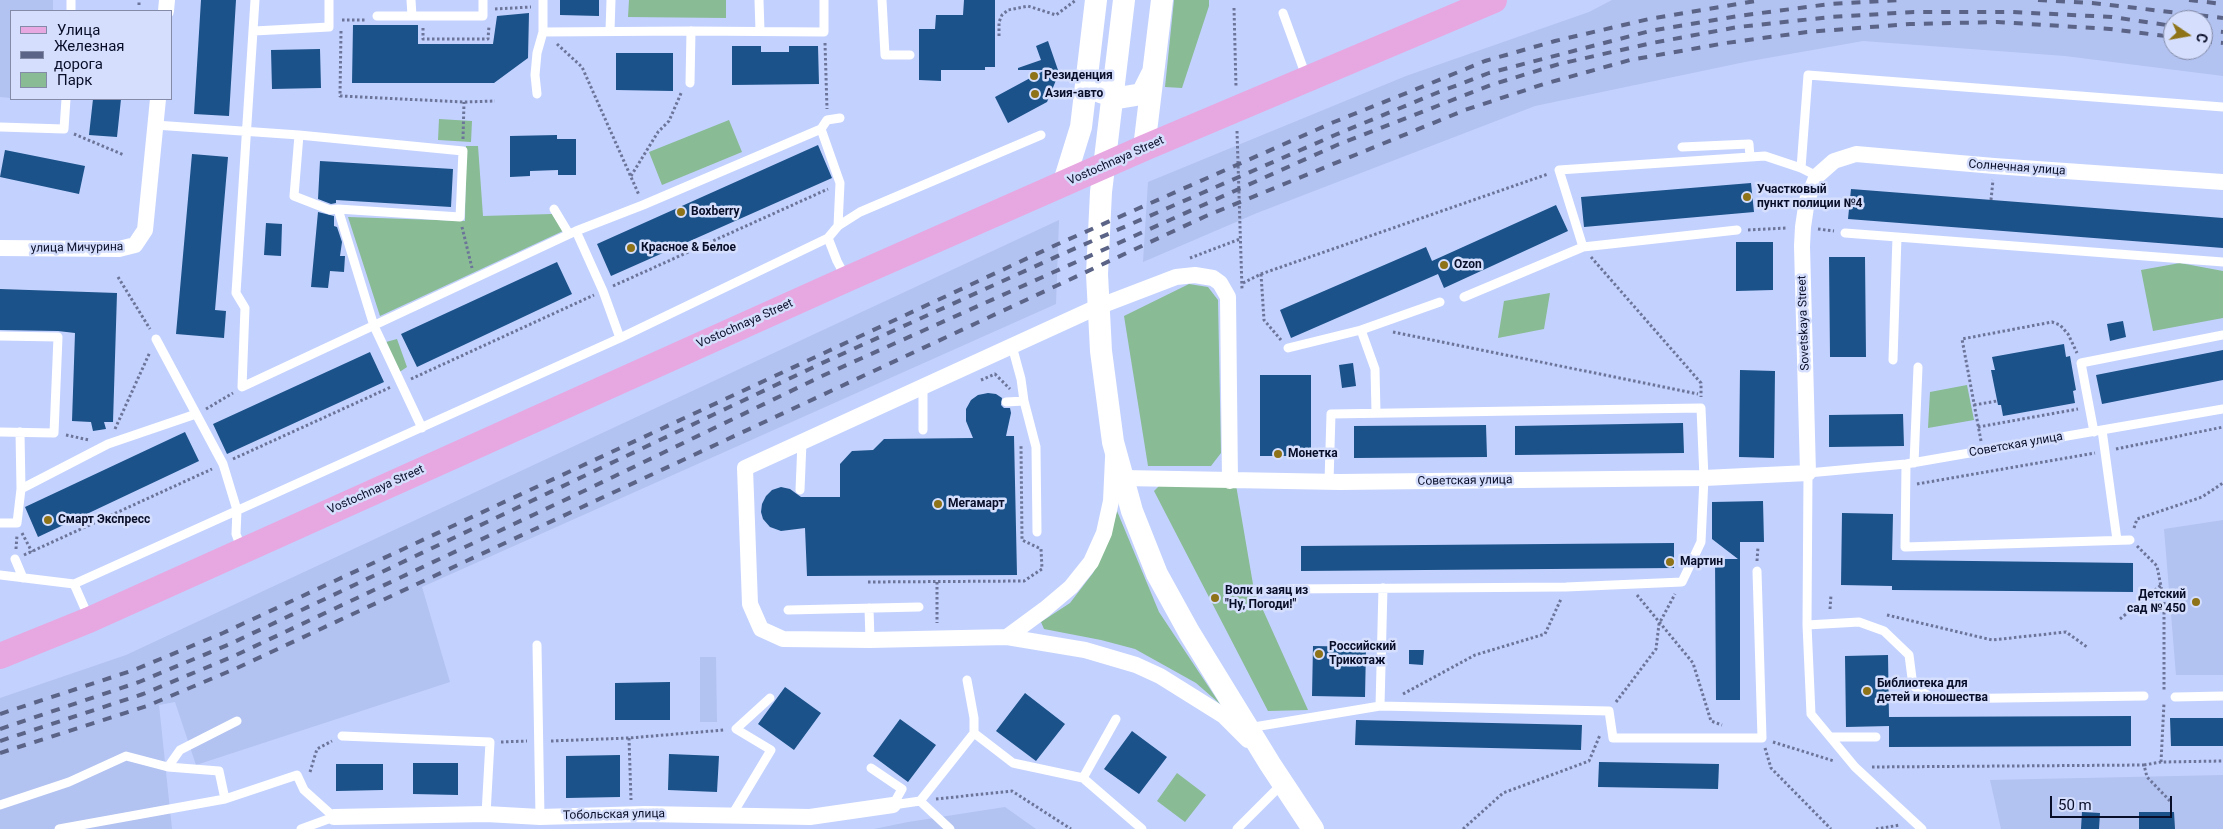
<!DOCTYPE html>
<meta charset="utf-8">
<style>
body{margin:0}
#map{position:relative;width:2223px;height:829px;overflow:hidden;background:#c3d1fe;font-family:Roboto,sans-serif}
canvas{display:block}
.legend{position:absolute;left:10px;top:10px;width:162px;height:90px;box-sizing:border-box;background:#d5dffd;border:1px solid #838ba8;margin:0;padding:6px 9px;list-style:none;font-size:15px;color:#090e28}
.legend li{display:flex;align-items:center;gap:10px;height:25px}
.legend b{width:25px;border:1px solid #838ba8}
.north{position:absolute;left:2163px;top:10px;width:50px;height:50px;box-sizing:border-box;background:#d5dffd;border:1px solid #838ba8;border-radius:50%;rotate:102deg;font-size:14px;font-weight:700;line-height:20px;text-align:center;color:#090e28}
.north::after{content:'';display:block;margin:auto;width:18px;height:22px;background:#8e7318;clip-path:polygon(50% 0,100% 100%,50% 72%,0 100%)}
.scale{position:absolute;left:2050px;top:796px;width:122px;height:22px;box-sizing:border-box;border:2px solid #090e28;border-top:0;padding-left:6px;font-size:15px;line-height:18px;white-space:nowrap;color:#090e28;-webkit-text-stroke:4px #d5dffd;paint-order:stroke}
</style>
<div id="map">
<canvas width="2223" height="829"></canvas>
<ul class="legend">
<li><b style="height:6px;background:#e7a7e1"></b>Улица</li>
<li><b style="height:6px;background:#5b6486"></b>Железная дорога</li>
<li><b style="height:14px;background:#89bb94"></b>Парк</li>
</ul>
<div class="north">С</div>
<div class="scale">50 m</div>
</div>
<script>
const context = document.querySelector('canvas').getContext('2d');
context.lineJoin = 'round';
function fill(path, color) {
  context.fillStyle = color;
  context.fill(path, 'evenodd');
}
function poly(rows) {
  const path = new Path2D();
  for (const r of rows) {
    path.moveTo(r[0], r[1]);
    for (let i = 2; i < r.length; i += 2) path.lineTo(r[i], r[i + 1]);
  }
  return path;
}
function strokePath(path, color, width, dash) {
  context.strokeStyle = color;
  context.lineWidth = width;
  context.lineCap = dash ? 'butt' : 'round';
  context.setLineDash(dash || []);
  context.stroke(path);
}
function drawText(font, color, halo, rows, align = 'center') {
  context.font = font + ' Roboto,sans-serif';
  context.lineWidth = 5;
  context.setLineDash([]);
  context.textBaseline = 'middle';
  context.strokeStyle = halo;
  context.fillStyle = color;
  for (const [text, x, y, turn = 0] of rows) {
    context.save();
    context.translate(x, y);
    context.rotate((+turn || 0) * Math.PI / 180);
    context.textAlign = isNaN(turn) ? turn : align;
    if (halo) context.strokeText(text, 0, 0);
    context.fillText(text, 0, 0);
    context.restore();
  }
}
fill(poly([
 [0,0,53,0,53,11,11,11,11,98,0,97],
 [1612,0,2223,0,2223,76,2065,56,1863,41,1745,62,1535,106,1257,213,1143,262,1148,182,1406,76,1589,12],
 [2173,20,2203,20,2203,50,2173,50],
 [1059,220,1056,304,422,587,450,682,196,765,175,702,159,705,172,829,0,829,0,698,126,655],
 [2223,520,2223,675,2176,675,2164,529],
 [700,657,716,657,717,722,700,722],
 [2223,775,2223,829,2001,829,1990,780],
 [1005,807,1036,829,874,829,908,822]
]), '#b2c2f1');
fill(poly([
 [629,0,726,0,726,18,628,17],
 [1174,0,1209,0,1209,6,1182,88,1165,87],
 [439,119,472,121,471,142,438,140],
 [729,120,742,152,662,185,649,152],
 [466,146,478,146,483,216,552,214,563,231,380,316,348,217,465,221],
 [2180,263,2223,271,2223,318,2153,331,2141,270],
 [1189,284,1208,287,1218,300,1221,453,1211,466,1148,466,1124,316],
 [1550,293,1544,329,1498,338,1504,301],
 [397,339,407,367,398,373,386,342],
 [1967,385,1974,420,1928,428,1930,392],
 [1162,483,1236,485,1254,590,1308,710,1268,711,1154,491],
 [1117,511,1159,612,1220,704,1196,683,1135,649,1101,640,1044,629,1041,622,1070,603,1093,573,1109,540],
 [1177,773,1206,795,1185,822,1157,801]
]), '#89bb94');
fill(poly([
 [201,0,236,0,229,116,194,114],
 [560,0,599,0,599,16,560,15],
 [964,0,995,0,995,67,985,67,985,70,941,70,941,81,919,80,919,29,935,29,936,15,963,15],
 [529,13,528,58,494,83,352,83,353,25,418,25,418,44,493,44,497,16],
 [1048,41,1059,73,1047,102,1008,123,995,97,1045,70,1018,70,1018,68,1041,60,1036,46],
 [732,46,761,46,761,52,789,52,789,46,818,46,819,84,732,85],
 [320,49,321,88,272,89,271,50],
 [616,53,673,53,673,91,616,90],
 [93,99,121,99,117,137,89,135],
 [557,135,557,139,576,139,576,175,558,175,558,170,530,171,530,176,510,177,510,136],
 [818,145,832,178,611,276,597,244],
 [5,150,85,166,79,194,0,177],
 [192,154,228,157,215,310,226,311,224,338,176,334],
 [320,161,453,169,451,207,336,200,336,203,331,204,318,199],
 [1751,183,1754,212,1584,227,1581,197],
 [1851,189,2223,218,2223,248,1848,219],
 [1556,205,1568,231,1444,288,1438,274,1291,338,1280,310,1426,247,1432,261],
 [318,212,334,216,334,226,337,227,342,242,340,256,345,256,344,272,330,271,328,288,311,287],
 [266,223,282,224,281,256,264,255],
 [1736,242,1773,242,1773,290,1736,291],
 [1829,257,1865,257,1866,357,1830,357],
 [557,262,572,294,417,367,401,334],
 [0,289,117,293,113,422,104,422,106,429,93,431,91,422,72,421,75,333,58,331,0,330],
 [2123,321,2126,337,2110,341,2107,324],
 [2064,344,2066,357,2070,356,2076,390,2073,391,2075,403,2003,416,2001,405,1998,405,1991,370,1995,370,1992,357],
 [2223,350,2223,380,2102,404,2096,375],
 [370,352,384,382,227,454,213,424],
 [1353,363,1356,386,1342,388,1339,365],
 [1740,370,1775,371,1774,458,1739,457],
 [1260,375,1311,375,1311,456,1260,456],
 [988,393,996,394,1002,398,1001,405,1004,408,1010,408,1011,413,1006,436,1014,436,1017,575,807,576,805,528,781,531,770,527,763,519,761,512,762,504,766,496,772,490,781,487,790,489,801,497,840,497,840,464,852,451,873,450,884,439,973,438,966,421,966,409,971,400,978,395],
 [1903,414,1904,446,1829,447,1829,415],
 [1683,423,1684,453,1515,455,1515,426],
 [1486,425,1487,457,1354,458,1354,426],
 [185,432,199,461,38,537,25,507],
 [1763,501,1764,542,1740,542,1740,700,1716,700,1715,559,1738,559,1712,539,1712,502],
 [1842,513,1893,514,1892,560,2133,563,2133,592,1892,590,1892,586,1841,585],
 [1674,543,1674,568,1301,571,1301,546],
 [1313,646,1366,647,1365,697,1312,696],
 [1409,650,1424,650,1423,665,1409,664],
 [1888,655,1889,719,1889,717,2131,716,2131,746,1889,747,1889,726,1846,727,1845,656],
 [670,682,670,720,615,720,615,683],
 [785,687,821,713,794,750,758,724],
 [1025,693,1065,724,1036,761,996,731],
 [2170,718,2223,718,2223,746,2171,746],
 [900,719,936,745,908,782,873,756],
 [1356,720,1582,725,1581,750,1355,745],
 [1132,731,1167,757,1139,794,1104,769],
 [669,754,719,756,717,792,668,790],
 [620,755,620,797,566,798,566,756],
 [1599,762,1719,764,1718,789,1598,787],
 [413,763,458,763,458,795,413,794],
 [336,764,383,764,383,790,336,791],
 [2082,812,2100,813,2099,829,2081,829],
 [2139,812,2174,812,2175,829,2139,829]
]), '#1a5289');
strokePath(poly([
 [139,5,139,0],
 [1234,8,1236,87],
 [495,9,531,7],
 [342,20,366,20],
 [423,28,423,39,488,39,489,26],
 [341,31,340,96,464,102,495,101],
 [999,36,999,22,1002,15,1008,10,1028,6,1056,15,1076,0],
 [825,43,827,109],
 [557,44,582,67,639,195],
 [1237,131,1242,289],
 [74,134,124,155],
 [463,139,464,102],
 [631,176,658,132,669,121,682,91],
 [1991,200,1993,180],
 [462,227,472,268],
 [1818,229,1834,231],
 [1748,230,1787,228],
 [1591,257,1701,383,1701,397],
 [1190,258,1240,239],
 [1261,274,1264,320,1281,340],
 [118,277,150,329],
 [1243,283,1261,274,1548,174],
 [613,286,828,189],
 [1393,332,1698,394],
 [411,379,594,295],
 [981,380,995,374,1010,389],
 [1974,405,1997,401],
 [206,409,233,393],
 [1978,427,2078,409],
 [115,429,150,352],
 [66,435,89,440],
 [1981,441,1962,339,2052,322,2060,325,2068,334,2077,353],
 [2116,449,2223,427],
 [233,459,391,387],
 [1917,484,2095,453],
 [2134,528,2137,519,2202,497,2223,483],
 [22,533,32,552],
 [2137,546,2157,566,2164,602,2164,691],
 [16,549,17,535],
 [24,555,212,469],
 [1757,561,1758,547],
 [868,582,1024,581,1042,569,1041,549,1022,540,1021,444],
 [937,582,937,623],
 [1637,595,1693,663,1711,721,1722,725],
 [1830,609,1831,595],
 [1887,615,1992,640,2066,632,2087,647],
 [2120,619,2161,585],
 [1403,694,1475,655,1545,634,1561,599],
 [1616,702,1656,649,1659,624,1675,594],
 [629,738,631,800],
 [551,741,629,738,724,730],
 [501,742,527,741],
 [1773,742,1834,761],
 [1765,748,1771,768,1831,829],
 [2161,762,2164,703],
 [2144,765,2161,762,2223,761],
 [1872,767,2144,765,2147,777,2171,802],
 [310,772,317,749,332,741],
 [936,799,1012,791,1071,829],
 [1463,829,1503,793,1589,761,1600,735],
 [1876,829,1900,825]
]), '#6c7599', 3, [2.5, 2.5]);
strokePath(poly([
 [255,0,236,293,245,308,242,387,576,231,643,205,821,129,827,120,840,118],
 [411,0,412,16],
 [759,0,760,31],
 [882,0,885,55,910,55],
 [71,11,71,0],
 [1283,13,1306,76],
 [377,16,483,16,483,0],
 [254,31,329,27,329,0],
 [610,31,611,0],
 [543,32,691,31,824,32,824,0],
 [690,83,691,31],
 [537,94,535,75,537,53,543,32,543,0],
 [155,125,299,135,463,151,460,217,338,209],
 [0,127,64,129,66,99],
 [821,129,840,183,838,226,828,238,837,261,845,276],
 [299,135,294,196,330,210,338,209,374,326,422,428],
 [1682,147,1749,144,1750,157],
 [1801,168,1808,75,2223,107],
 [554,209,569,234],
 [838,226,860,212,1041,135],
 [576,231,603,291,620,338],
 [1845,233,2223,262],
 [1583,247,1559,170,1765,156,1801,168,1817,176],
 [1464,297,1583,247,1737,230],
 [1361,330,1375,369,1376,413],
 [0,336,58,337,54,433,0,432],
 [156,339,223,464,237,510,236,534,242,550],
 [1012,346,1021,379,1024,401,1036,447,1037,532],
 [1288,348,1361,330,1440,302],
 [1893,360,1897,237],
 [1006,402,1024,401],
 [923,430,923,387],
 [2102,430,2117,540],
 [2094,432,2081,363,2223,335],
 [1914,463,1918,367],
 [1906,464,1905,547,2130,540],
 [21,489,108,444,196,414],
 [800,490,802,442],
 [0,523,17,523,21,489,20,432],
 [15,559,23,578],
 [0,575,74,584,620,338,828,238],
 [74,584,89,618],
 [1289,589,1566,587,1682,582,1701,542,1704,478,1701,408,1331,414,1329,482],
 [869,608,870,640],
 [788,610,919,607],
 [1807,625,1859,622,1884,631,1909,655,1913,686,1934,699,2144,696],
 [537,645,540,817],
 [967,680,974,718,974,733],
 [2175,697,2223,696],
 [1380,706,1609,711,1613,738,1762,738,1757,571],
 [1248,728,1380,706,1383,588],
 [342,736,490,742,486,814],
 [1831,737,1876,737],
 [168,767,180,750,237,721],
 [871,768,902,789,893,805],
 [1083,778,1116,719],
 [920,801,950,829],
 [0,805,69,782,126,756,168,767,219,771,225,799,297,775,304,790,334,817,301,829],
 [893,805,920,801,974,733,1013,763,1083,778,1142,829],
 [732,815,771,750,736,729,770,698],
 [59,829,225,799],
 [1237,829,1283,783],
 [1922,829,1855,767,1811,714,1807,625,1808,473,1906,464,2223,409]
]), '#fff', 9);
strokePath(poly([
 [166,11,167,0],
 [0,248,119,249,135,245,145,230,158,99],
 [1123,478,1340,482,1704,478,1808,473,1802,246,1803,227,1807,200,1817,176,1834,161,1856,154,1994,166,2223,182],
 [1230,481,1228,297,1220,283,1213,278,1195,275,1176,277,1095,308,745,468,750,604,761,629,783,639,870,640,1007,637,1085,650,1136,665,1160,676,1224,716,1248,740],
 [1007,637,1045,609,1071,587,1091,562,1104,533,1111,501,1113,458],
 [334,817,486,814,540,817,645,814,810,817,893,805]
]), '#fff', 16);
strokePath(poly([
 [1124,0,1101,192,1097,274,1101,351,1113,442,1132,511,1157,574,1189,632,1270,764,1313,829],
 [1098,91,1118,98,1142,94,1152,74],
 [1144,148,1162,0],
 [1063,185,1081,127,1096,0]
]), '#fff', 22);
strokePath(poly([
 [0,656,89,620,847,279,1144,148,1494,0]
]), '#e7a7e1', 26);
strokePath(poly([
 [2038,0,2092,3,2223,18],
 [2189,0,2223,4],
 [2203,30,2223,32],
 [2203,41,2223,43],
 [0,714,134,670,223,633,1058,244,1334,122,1429,84,1485,61,1555,41,1649,19,1761,0],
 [0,729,139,682,230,644,818,365,1060,255,1335,135,1434,94,1489,73,1650,31,1738,16,1830,4,1899,0],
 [0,741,143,694,234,656,586,490,822,376,1337,145,1491,85,1559,64,1652,43,1738,27,1831,17,1914,12,2012,12,2112,17,2173,26],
 [0,753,147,706,237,668,1206,216,1465,110,1544,84,1630,60,1726,43,1807,32,1910,24,1997,22,2110,29,2173,37]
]), '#5b6486', 4, [9, 9]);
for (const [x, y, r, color] of [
 [1034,76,5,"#8e7318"],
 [1035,94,5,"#8e7318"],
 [1747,197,5,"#8e7318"],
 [681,212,5,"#8e7318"],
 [631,248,5,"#8e7318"],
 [1444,265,5,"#8e7318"],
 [1278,454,5,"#8e7318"],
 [938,504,5,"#8e7318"],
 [48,520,5,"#8e7318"],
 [1670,562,5,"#8e7318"],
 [1215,598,5,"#8e7318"],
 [2196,602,5,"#8e7318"],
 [1319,654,5,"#8e7318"],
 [1867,691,5,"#8e7318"]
]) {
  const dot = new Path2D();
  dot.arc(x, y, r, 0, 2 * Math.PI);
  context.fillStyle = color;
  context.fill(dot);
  strokePath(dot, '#d5dffd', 2);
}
drawText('bold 12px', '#090e28', '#d5dffd', [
 ["Резиденция",1044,76],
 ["Азия-авто",1045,94],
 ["Участковый",1757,190],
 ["пункт полиции №4",1757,204],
 ["Boxberry",691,212],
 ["Красное & Белое",641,248],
 ["Ozon",1454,265],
 ["Монетка",1288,454],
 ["Мегамарт",948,504],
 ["Смарт Экспресс",58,520],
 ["Мартин",1680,562],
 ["Волк и заяц из",1225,591],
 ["\"Ну, Погоди!\"",1225,605],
 ["Детский",2186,595,"right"],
 ["сад № 450",2186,609,"right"],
 ["Российский",1329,647],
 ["Трикотаж",1329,661],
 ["Библиотека для",1877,684],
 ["детей и юношества",1877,698]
], 'left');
drawText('12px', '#090e28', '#d5dffd', [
 ["Vostochnaya Street",1116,161,-24],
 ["Солнечная улица",2017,168,4],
 ["улица Мичурина",77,248,-1],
 ["Sovetskaya Street",1804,323,-92],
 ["Vostochnaya Street",745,324,-24],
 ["Советская улица",2016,445,-10],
 ["Советская улица",1465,481,-1],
 ["Vostochnaya Street",376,490,-24],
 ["Тобольская улица",614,815,-1]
]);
</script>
